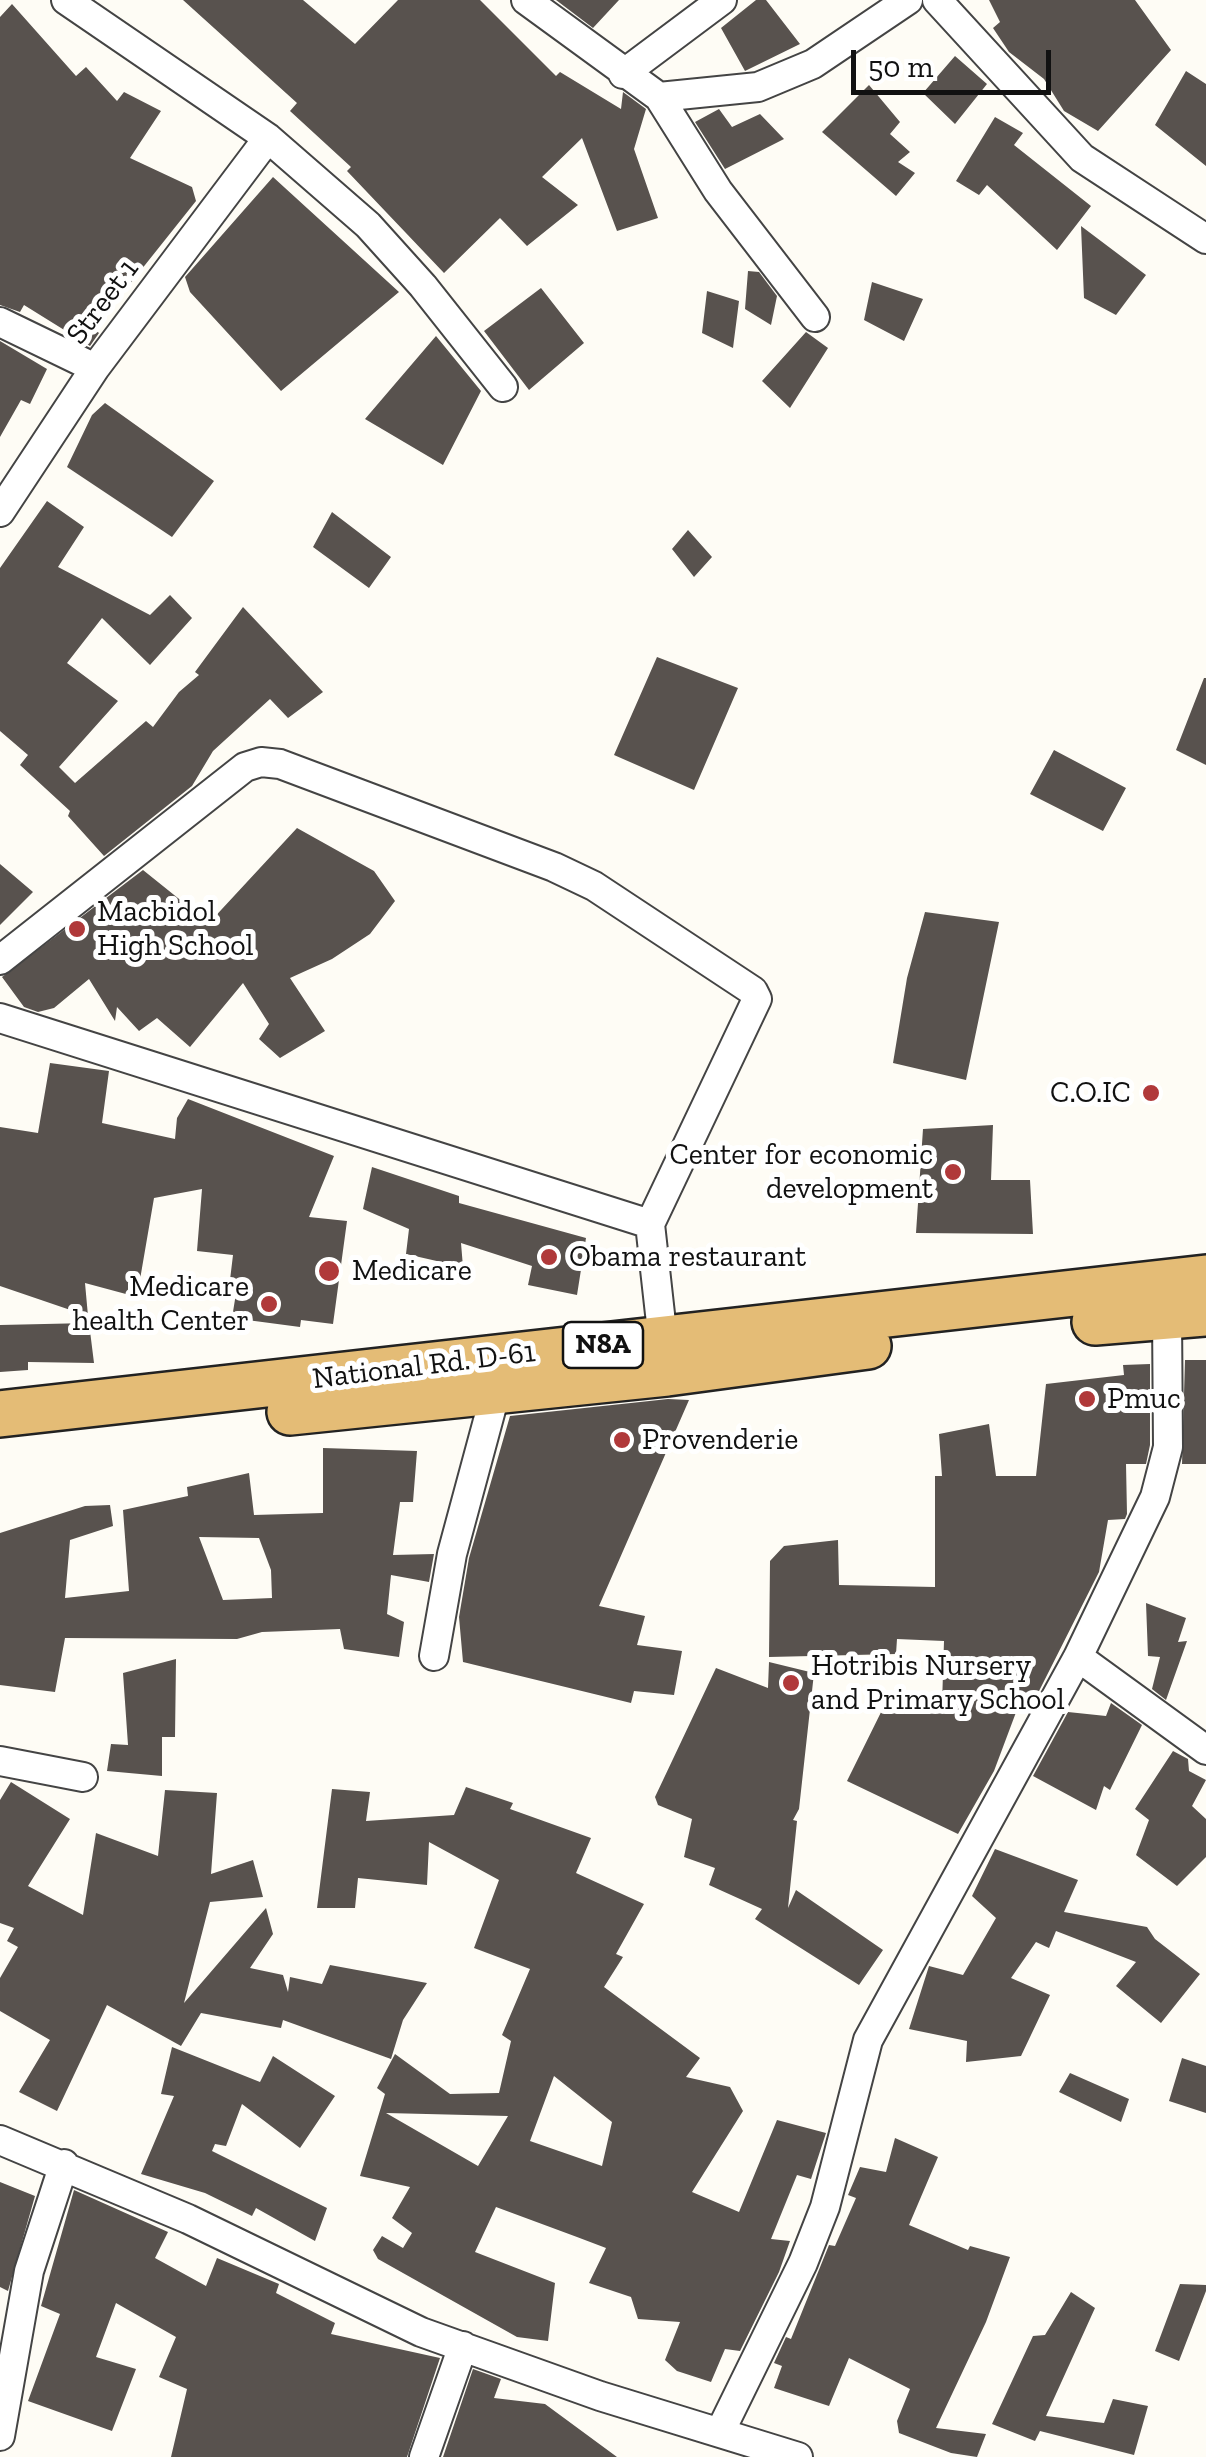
<!DOCTYPE html>
<style>
body{margin:0}
#map{position:relative;width:1206px;height:2457px;overflow:hidden;background:#fefcf5;font-family:"Zilla Slab",serif}
canvas{display:block}
.scale{position:absolute;left:851px;top:50px;width:200px;height:45px;box-sizing:border-box;border:5px solid #111;border-top:0;padding-left:12px;font-size:30px;line-height:35px;white-space:nowrap;color:#111;-webkit-text-stroke:8px #fff;paint-order:stroke}
</style>
<div id="map">
<canvas width="1206" height="2457"></canvas>
<div class="scale">50 m</div>
</div>
<script>
const context = document.querySelector('canvas').getContext('2d');
context.lineJoin = 'round';
function fill(path, color) {
  context.fillStyle = color;
  context.fill(path, 'evenodd');
}
function poly(rows) {
  const path = new Path2D();
  for (const r of rows) {
    path.moveTo(r[0], r[1]);
    for (let i = 2; i < r.length; i += 2) path.lineTo(r[i], r[i + 1]);
  }
  return path;
}
function strokePath(path, color, width, dash) {
  context.strokeStyle = color;
  context.lineWidth = width;
  context.lineCap = dash ? 'butt' : 'round';
  context.setLineDash(dash || []);
  context.stroke(path);
}
function drawText(font, color, halo, rows, align = 'center') {
  context.font = font + ' "Zilla Slab",serif';
  context.lineWidth = 10;
  context.setLineDash([]);
  context.textBaseline = 'middle';
  context.strokeStyle = halo;
  context.fillStyle = color;
  for (const [text, x, y, turn = 0] of rows) {
    context.save();
    context.translate(x, y);
    context.rotate((+turn || 0) * Math.PI / 180);
    context.textAlign = isNaN(turn) ? turn : align;
    if (halo) context.strokeText(text, 0, 0);
    context.fillText(text, 0, 0);
    context.restore();
  }
}
fill(poly([
 [183,0,303,0,355,44,398,0,480,0,556,76,560,72,621,109,623,92,646,109,634,149,658,218,617,231,582,138,542,177,578,205,527,246,500,218,444,273,347,171,351,167,290,111,297,103],
 [556,0,619,0,593,28],
 [756,0,766,0,800,44,745,71,721,28],
 [989,0,1135,0,1171,50,1098,131,1064,111,1044,79,1009,52,993,28,1000,22],
 [12,4,76,76,86,67,117,101,124,92,161,111,130,158,192,187,196,201,94,329,99,333,90,346,24,305,20,312,0,305,0,17],
 [955,56,987,84,955,124,923,93],
 [1186,71,1206,84,1206,166,1155,125],
 [869,85,900,122,890,134,910,152,898,162,915,173,896,196,822,132],
 [719,109,732,127,760,114,784,139,725,169,695,122],
 [995,117,1023,133,1014,145,1091,206,1057,250,987,185,979,195,956,181],
 [273,177,399,292,281,391,190,292,185,277],
 [1081,226,1146,275,1116,315,1084,298],
 [748,271,759,272,777,296,771,325,745,309],
 [872,282,923,299,904,341,864,320],
 [541,288,584,343,529,390,484,331],
 [707,291,739,301,733,348,702,333],
 [806,332,828,348,790,408,762,381],
 [436,336,481,391,443,465,365,419],
 [0,341,47,369,30,404,21,400,0,437],
 [105,403,214,481,172,537,67,467,92,415],
 [47,501,84,527,58,567,150,615,170,595,192,618,150,665,102,618,67,663,118,701,59,767,75,783,146,721,153,727,179,692,199,675,195,672,243,607,323,692,288,718,270,699,213,751,192,786,104,856,68,816,70,811,20,765,28,755,0,731,0,568],
 [332,512,391,557,369,588,313,547],
 [688,530,712,557,694,577,672,549],
 [657,657,738,688,694,790,614,755],
 [1204,678,1206,678,1206,765,1176,750],
 [1054,750,1126,788,1103,831,1030,794],
 [297,828,374,871,395,901,370,934,332,959,290,978,325,1031,280,1058,259,1039,269,1024,243,983,190,1047,157,1018,139,1031,117,1007,115,1021,89,979,54,1008,38,1012,24,1007,2,977,143,870,209,923],
 [0,864,33,892,0,925],
 [925,912,999,922,966,1080,893,1063,907,978],
 [50,1063,109,1071,102,1123,175,1139,177,1118,188,1099,334,1156,309,1217,347,1221,333,1324,301,1320,300,1327,232,1318,238,1281,230,1280,233,1255,197,1251,202,1189,154,1198,137,1297,85,1283,88,1316,0,1286,0,1127,38,1133],
 [993,1125,991,1180,1030,1180,1033,1234,916,1233,923,1129],
 [372,1167,459,1196,459,1203,586,1238,577,1295,528,1285,532,1266,461,1243,463,1267,406,1254,409,1229,363,1209],
 [89,1323,94,1363,28,1362,28,1370,0,1372,0,1325],
 [1185,1360,1206,1360,1206,1464,1182,1464],
 [1150,1364,1150,1445,1146,1464,1126,1464,1127,1514,1125,1519,1108,1520,1099,1572,1037,1695,1018,1707,994,1771,958,1834,847,1781,891,1692,942,1705,944,1641,897,1639,896,1654,769,1657,770,1561,784,1546,838,1540,839,1585,935,1587,935,1476,942,1476,939,1434,989,1424,996,1476,1036,1476,1046,1384,1124,1375,1123,1365],
 [668,1399,689,1400,599,1606,645,1616,637,1645,682,1651,674,1695,634,1691,631,1703,463,1662,459,1617,469,1558,510,1416],
 [323,1448,417,1451,413,1502,400,1502,393,1555,434,1554,429,1582,391,1575,387,1614,404,1622,399,1657,344,1649,340,1629,262,1632,237,1639,65,1638,55,1692,0,1685,0,1533,85,1506,110,1505,113,1526,70,1540,65,1598,129,1591,123,1510,188,1496,187,1487,249,1473,254,1515,323,1513],
 [199,1537,259,1538,271,1570,272,1598,223,1600],
 [1146,1603,1186,1618,1178,1642,1187,1641,1166,1700,1152,1689,1160,1657,1148,1656],
 [176,1659,175,1737,162,1737,162,1776,107,1771,111,1744,128,1745,123,1673],
 [769,1662,814,1673,799,1809,793,1820,797,1821,788,1908,796,1890,883,1950,859,1985,755,1919,762,1909,709,1885,715,1868,684,1857,692,1819,658,1805,655,1797,716,1668,768,1688],
 [1111,1703,1142,1725,1110,1790,1104,1786,1096,1810,1033,1776,1068,1712,1106,1716],
 [1173,1751,1188,1759,1189,1771,1206,1780,1192,1806,1206,1819,1206,1857,1177,1886,1136,1855,1149,1820,1135,1809],
 [11,1782,70,1819,28,1886,83,1915,96,1833,158,1856,165,1790,217,1793,211,1874,253,1860,263,1897,210,1902,184,2003,266,1908,273,1934,250,1968,283,1975,288,1992,290,1977,322,1984,330,1965,427,1983,403,2020,391,2059,283,2020,281,2028,201,2013,181,2046,107,2005,57,2111,19,2092,50,2040,0,2011,0,1978,18,1947,7,1941,14,1928,0,1923,0,1800],
 [466,1787,513,1803,510,1809,591,1838,576,1873,644,1904,616,1954,623,1957,604,1987,700,2058,686,2077,730,2087,743,2111,692,2192,739,2212,777,2120,826,2133,811,2179,797,2175,771,2239,790,2241,779,2272,740,2351,725,2349,711,2382,677,2371,665,2360,680,2322,638,2319,631,2297,589,2283,606,2248,577,2237,496,2207,475,2252,555,2283,548,2341,517,2337,378,2259,373,2250,382,2236,403,2248,412,2233,392,2218,410,2187,360,2176,385,2094,377,2088,395,2054,450,2094,499,2093,511,2041,502,2035,530,1969,474,1948,499,1880,429,1842,427,1885,358,1878,355,1908,317,1908,332,1789,370,1792,366,1821,454,1815],
 [554,2076,612,2122,602,2166,530,2141],
 [386,2113,508,2116,478,2166],
 [995,1849,1078,1880,1064,1912,1147,1927,1155,1939,1200,1974,1161,2023,1116,1986,1136,1962,1056,1931,1049,1948,1036,1942,1011,1978,1050,1995,1021,2056,966,2062,967,2041,909,2029,929,1966,963,1975,996,1918,972,1896],
 [172,2047,260,2082,273,2056,335,2096,300,2148,242,2104,226,2146,215,2144,212,2151,327,2208,315,2241,256,2208,252,2216,205,2193,141,2174,174,2096,161,2094],
 [1182,2058,1206,2066,1206,2113,1169,2101],
 [1070,2073,1129,2099,1121,2122,1059,2092],
 [895,2138,938,2157,909,2225,968,2250,970,2246,1010,2257,986,2322,936,2428,986,2434,977,2457,951,2453,899,2433,897,2421,910,2389,849,2358,829,2406,774,2388,782,2366,774,2363,786,2337,791,2339,829,2245,835,2246,856,2198,848,2195,860,2167,886,2172],
 [0,2182,35,2196,8,2291,0,2287],
 [74,2190,168,2232,155,2258,206,2286,217,2258,279,2284,276,2293,335,2323,331,2334,440,2358,407,2457,171,2457,187,2389,159,2377,176,2337,116,2303,96,2357,136,2369,112,2431,28,2401,60,2314,41,2306],
 [1180,2284,1206,2285,1206,2291,1179,2361,1155,2351],
 [1071,2292,1095,2308,1046,2416,1104,2423,1113,2399,1148,2406,1134,2455,1040,2431,1035,2441,992,2424,1033,2336,1045,2335],
 [473,2369,501,2379,494,2398,545,2404,617,2457,443,2457]
]), '#58524e');
const minor = poly([
 [66,0,268,138,368,225,423,286,503,387],
 [526,0,659,97,758,87,813,64,908,0],
 [937,0,1082,158,1206,239],
 [623,74,722,0],
 [659,97,718,191,815,317],
 [0,322,95,368],
 [0,512,95,368,268,138],
 [0,960,245,767,261,762,280,764,554,867,594,886,753,991,757,999,650,1224],
 [0,1018,650,1224,664,1350],
 [434,1656,452,1554,496,1391],
 [1078,1657,1206,1750],
 [0,1761,83,1777],
 [0,2140,188,2219,421,2332,600,2396,798,2457],
 [721,2430,803,2263,825,2207,868,2040,1078,1657,1155,1497,1168,1447,1167,1315],
 [0,2436,29,2271,64,2164],
 [424,2457,463,2346]
]);
const trunk = poly([
 [1095,1322,1206,1313],
 [290,1412,667,1373,868,1346],
 [0,1414,1206,1278]
]);
strokePath(minor, '#444', 32);
strokePath(trunk, '#222', 50);
strokePath(minor, '#fff', 28);
strokePath(trunk, '#e4bc76', 45);
for (const [x, y, r, color] of [
 [77,929,10,"#b0393a"],
 [1151,1093,10,"#b0393a"],
 [953,1172,10,"#b0393a"],
 [549,1257,10,"#b0393a"],
 [329,1271,12,"#b0393a"],
 [269,1304,10,"#b0393a"],
 [1087,1399,10,"#b0393a"],
 [622,1440,10,"#b0393a"],
 [791,1683,10,"#b0393a"]
]) {
  const dot = new Path2D();
  dot.arc(x, y, r, 0, 2 * Math.PI);
  context.fillStyle = color;
  context.fill(dot);
  strokePath(dot, '#fff', 4);
}
for (const [x, y, w] of [
 [603,1345,80]
]) {
  const box = new Path2D();
  box.roundRect(x - w / 2, y - 23, w, 46, 8);
  context.fillStyle = '#fff';
  context.fill(box);
  strokePath(box, '#111', 2.5);
}
drawText('bold 28px', '#111', null, [
 ["N8A",603,1345]
]);
drawText('30px', '#111', '#fff', [
 ["Street 1",103,302,-53],
 ["National Rd. D-61",424,1366,-7]
]);
drawText('30px', '#111', '#fff', [
 ["Macbidol",97,912],
 ["High School",97,946],
 ["C.O.IC",1131,1093,"right"],
 ["Center for economic",933,1155,"right"],
 ["development",933,1189,"right"],
 ["Obama restaurant",569,1257],
 ["Medicare",352,1271],
 ["Medicare",249,1287,"right"],
 ["health Center",249,1321,"right"],
 ["Pmuc",1107,1399],
 ["Provenderie",642,1440],
 ["Hotribis Nursery",811,1666],
 ["and Primary School",811,1700]
], 'left');
</script>
